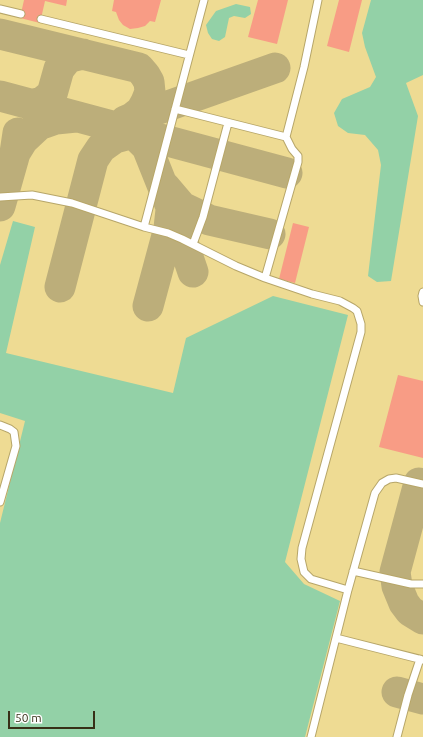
<!DOCTYPE html>
<style>
body{margin:0}
#map{position:relative;width:423px;height:737px;overflow:hidden;background:#f4e2a3;font-family:Ubuntu,sans-serif}
canvas{display:block}
.scale{position:absolute;left:8px;top:711px;width:87px;height:18px;box-sizing:border-box;border:2px solid #373017;border-top:0;padding-left:5px;font-size:12px;line-height:14px;white-space:nowrap;color:#373017;-webkit-text-stroke:3px #fff;paint-order:stroke}
</style>
<div id="map">
<canvas width="423" height="737"></canvas>
<div class="scale">50 m</div>
</div>
<script>
const context = document.querySelector('canvas').getContext('2d');
context.lineJoin = 'round';
function fill(path, color) {
  context.fillStyle = color;
  context.fill(path, 'evenodd');
}
function poly(rows) {
  const path = new Path2D();
  for (const r of rows) {
    path.moveTo(r[0], r[1]);
    for (let i = 2; i < r.length; i += 2) path.lineTo(r[i], r[i + 1]);
  }
  return path;
}
function strokePath(path, color, width, dash) {
  context.strokeStyle = color;
  context.lineWidth = width;
  context.lineCap = dash ? 'butt' : 'round';
  context.setLineDash(dash || []);
  context.stroke(path);
}
fill(poly([
 [0,0,423,0,423,737,0,737]
]), '#eedb93');
fill(poly([
 [371,0,423,0,423,75,406,83,418,116,391,281,377,282,368,276,381,165,378,150,365,135,348,133,338,126,334,113,342,99,370,87,376,77,365,47,362,33],
 [236,4,250,7,251,14,245,18,234,16,229,18,225,37,219,41,212,39,208,33,206,25,216,11],
 [13,221,35,227,6,353,173,393,186,338,273,296,348,315,285,562,304,584,340,601,305,737,0,737,0,523,25,421,0,413,0,265]
]), '#93d1a7');
strokePath(poly([
 [0,34,139,68,145,75,149,82,150,92,146,102,141,111,132,118,125,121],
 [0,96,287,173],
 [31,105,42,102,52,94,59,69,67,59,71,57,83,54],
 [128,120,275,68],
 [15,153,23,140,39,125,56,119,76,117],
 [165,187,182,207,203,217,209,220,270,234],
 [0,206,15,153,18,133],
 [60,287,93,160,101,148,115,138,133,133,147,147,171,207,193,272],
 [148,306,169,228,171,210],
 [419,483,395,572,397,586,404,603,410,611,423,619],
 [397,692,423,699]
]), '#bcae7a', 31);
fill(poly([
 [24,0,67,0,66,6,45,1,40,23,20,18],
 [114,0,161,0,155,22,150,21,145,26,138,28,130,29,123,25,119,20,116,12,112,11],
 [258,0,288,0,277,44,248,37],
 [339,0,362,0,349,52,327,46],
 [293,223,309,227,295,283,279,279],
 [398,375,423,381,423,458,379,447]
]), '#f89c85');
const service = poly([
 [0,9,21,14],
 [41,19,189,55],
 [175,109,286,137,304,67,318,0],
 [0,197,32,195,72,203,144,227,204,0],
 [144,227,168,233,182,239,236,266,265,278,312,294,340,301,353,308,357,311,361,324,361,332,302,548,301,559,304,572,311,579,348,590,375,493,382,483,389,479,396,478,423,484],
 [193,244,203,217,228,123],
 [265,278,298,162,298,156,292,149,286,137],
 [423,292,422,296,423,302],
 [0,425,10,429,14,432,16,446,0,502],
 [353,571,411,584,423,584],
 [336,638,423,660],
 [311,737,348,590],
 [397,737,408,695,420,659]
]);
strokePath(service, '#b7a669', 9);
strokePath(service, '#fff', 7);
</script>
